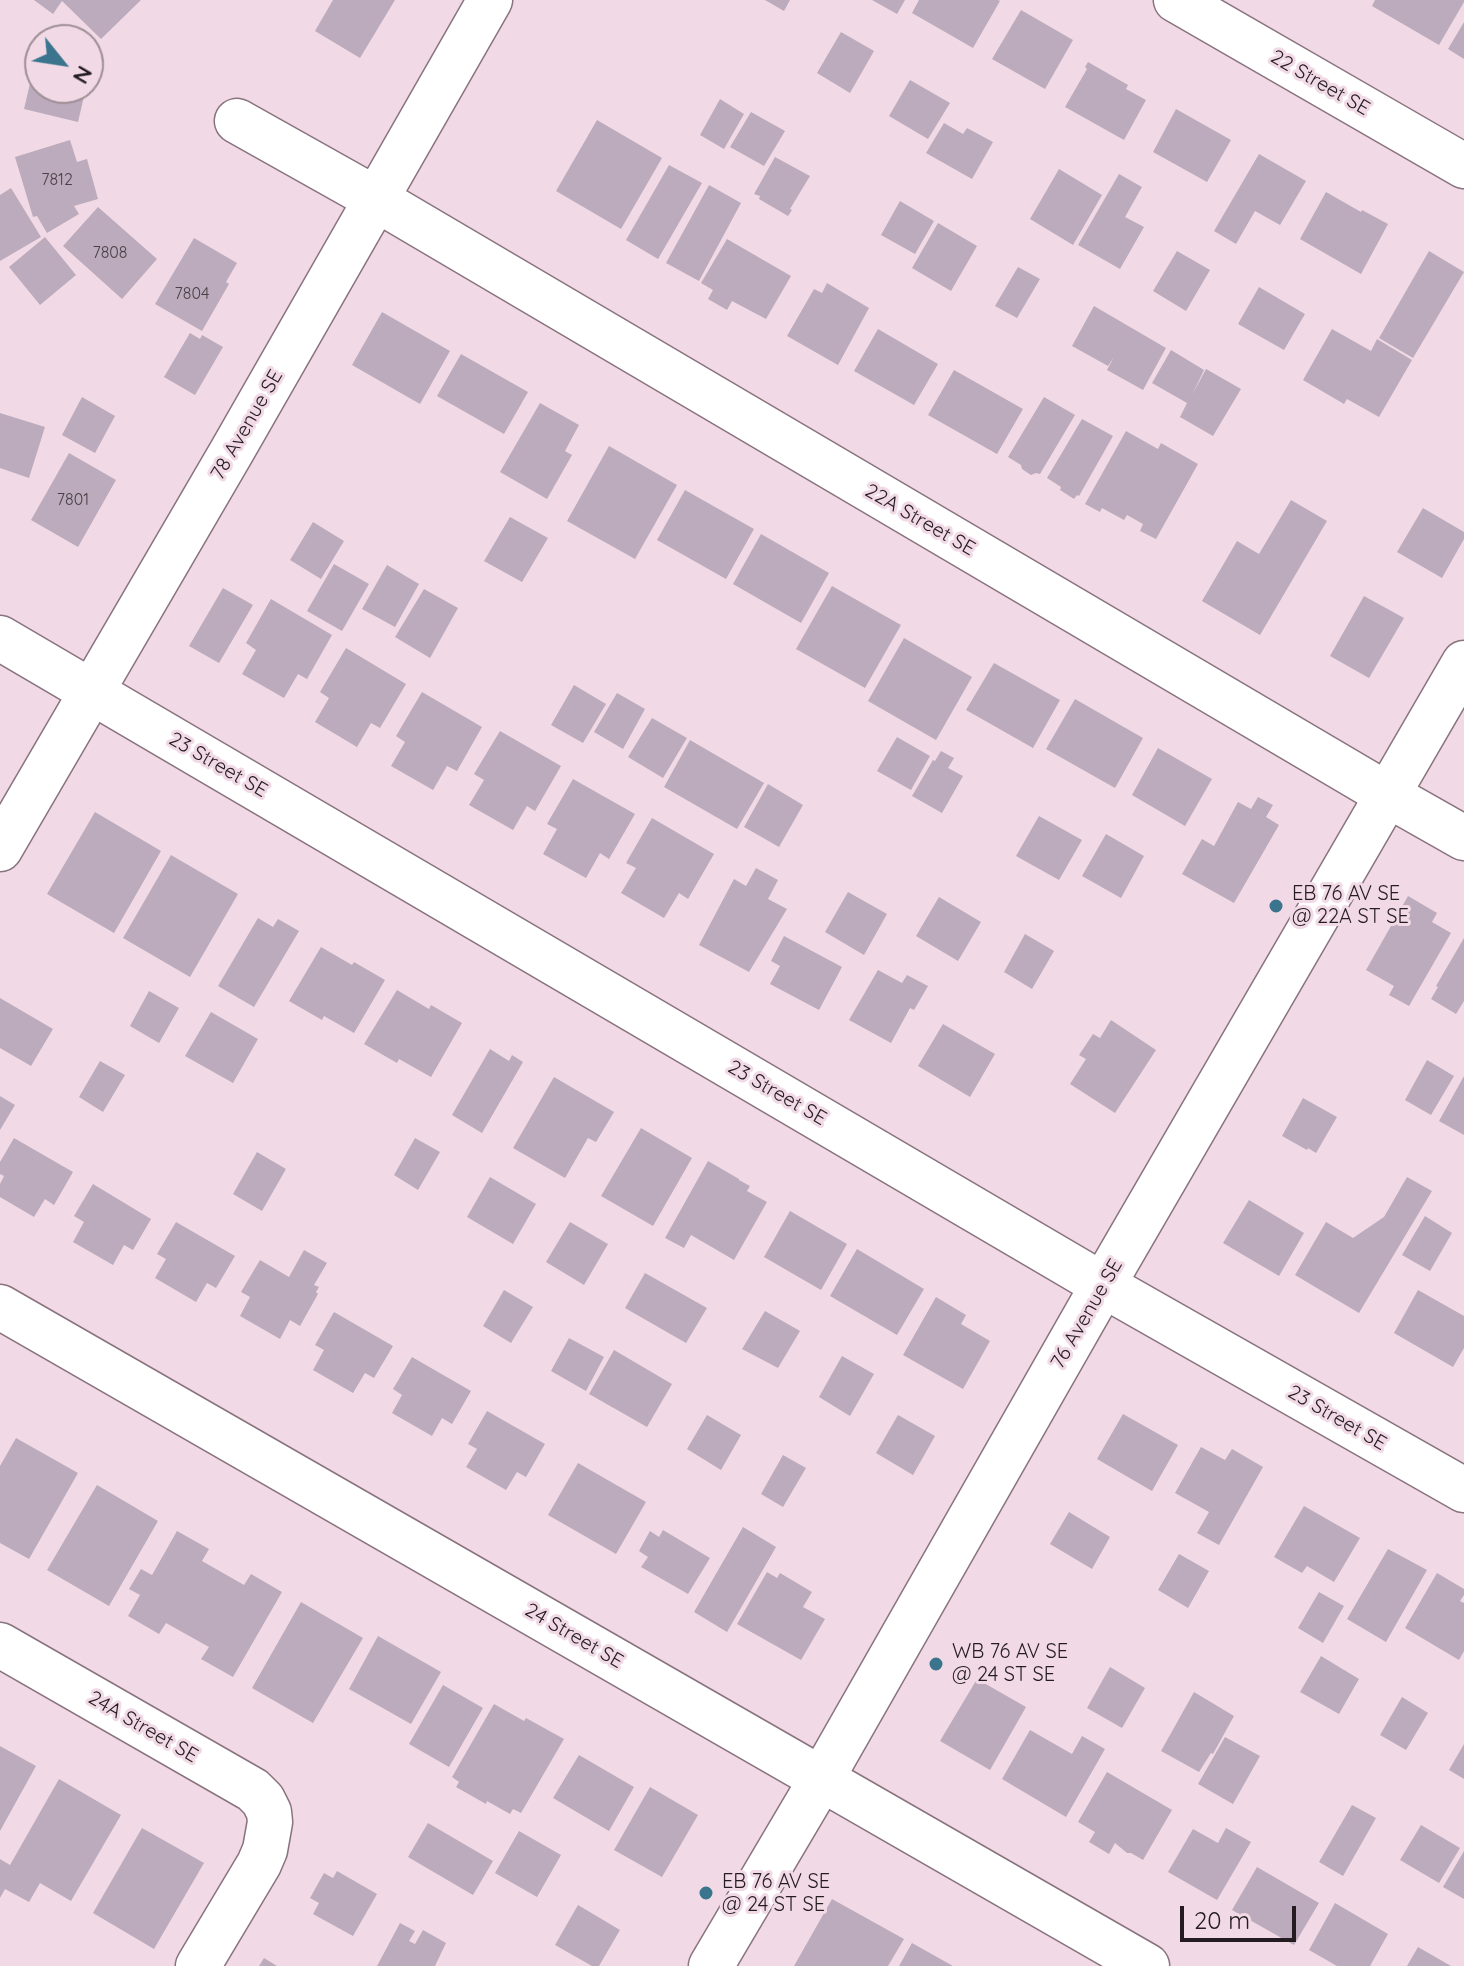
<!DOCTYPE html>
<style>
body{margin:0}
#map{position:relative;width:1464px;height:1966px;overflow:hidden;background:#f1dae5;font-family:Quicksand,sans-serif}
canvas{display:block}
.north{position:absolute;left:24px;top:24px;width:80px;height:80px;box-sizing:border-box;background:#f1dae5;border:2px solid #9f8e96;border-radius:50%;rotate:120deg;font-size:22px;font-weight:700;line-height:32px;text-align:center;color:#241c20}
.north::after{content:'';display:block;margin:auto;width:28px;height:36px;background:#3a748d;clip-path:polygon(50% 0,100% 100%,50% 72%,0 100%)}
.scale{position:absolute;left:1180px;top:1906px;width:116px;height:36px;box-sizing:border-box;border:4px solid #241c20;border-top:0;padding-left:10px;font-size:24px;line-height:28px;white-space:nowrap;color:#241c20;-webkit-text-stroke:6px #f1dae5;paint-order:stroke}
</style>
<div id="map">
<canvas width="1464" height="1966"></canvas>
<div class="north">N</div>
<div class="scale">20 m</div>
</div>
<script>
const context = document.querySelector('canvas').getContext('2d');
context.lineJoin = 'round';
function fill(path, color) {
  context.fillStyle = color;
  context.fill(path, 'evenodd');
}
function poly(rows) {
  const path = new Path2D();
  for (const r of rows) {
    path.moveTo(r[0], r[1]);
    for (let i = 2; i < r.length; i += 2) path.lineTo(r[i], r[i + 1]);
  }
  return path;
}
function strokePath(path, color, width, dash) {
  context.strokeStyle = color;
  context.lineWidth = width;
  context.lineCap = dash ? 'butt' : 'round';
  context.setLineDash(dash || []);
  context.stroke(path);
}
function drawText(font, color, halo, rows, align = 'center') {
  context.font = font + ' Quicksand,sans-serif';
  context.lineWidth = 6;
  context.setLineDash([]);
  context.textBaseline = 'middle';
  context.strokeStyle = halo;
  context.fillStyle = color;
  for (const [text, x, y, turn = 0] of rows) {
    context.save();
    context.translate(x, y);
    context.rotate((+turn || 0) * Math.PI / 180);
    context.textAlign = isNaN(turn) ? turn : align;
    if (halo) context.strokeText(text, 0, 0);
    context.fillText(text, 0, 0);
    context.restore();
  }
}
fill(poly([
 [34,0,141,0,101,39,62,1,53,14],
 [333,0,395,0,360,58,315,31],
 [765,0,790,0,784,11],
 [872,0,905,0,897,14],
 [919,0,998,0,1000,1,973,48,912,13],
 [1375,0,1464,0,1464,2,1439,45,1372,6],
 [1021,10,1073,40,1045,89,992,59],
 [1464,22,1464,59,1448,49],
 [841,32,874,51,850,93,817,73],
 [39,45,40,88,86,88,78,122,24,109],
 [88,48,96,50,89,77,88,76],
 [1088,62,1128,85,1126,89,1146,100,1124,140,1065,107,1087,69,1085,67],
 [910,80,950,103,928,139,889,116],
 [720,99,744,114,724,149,700,135],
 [1176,109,1231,140,1207,182,1153,152],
 [751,112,785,131,764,166,730,147],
 [597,120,662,158,621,229,556,191],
 [944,123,963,134,967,128,993,142,972,179,926,153],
 [70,140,77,162,87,159,98,199,74,206,79,214,47,233,37,216,33,217,15,157],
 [1259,154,1306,181,1280,225,1255,211,1236,244,1214,231],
 [775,157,810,176,790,209,792,210,788,216,759,199,760,196,754,194],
 [669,165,702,183,658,259,626,240],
 [1059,169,1102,195,1073,245,1030,219],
 [1119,174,1142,187,1125,217,1144,227,1120,269,1078,245],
 [709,185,741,203,699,281,666,263],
 [11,188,41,237,0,261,0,195],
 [1326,192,1361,212,1362,210,1388,224,1361,274,1300,239],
 [900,201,934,221,915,254,881,235],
 [98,207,157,259,122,299,63,246],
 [938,223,977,246,951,291,912,268],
 [45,237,76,275,40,305,9,267],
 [194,238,237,263,226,282,229,284,202,331,155,304],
 [727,239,791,276,766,319,732,301,727,310,708,299,713,290,701,283],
 [1177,251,1210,270,1186,311,1153,291],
 [1429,251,1464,272,1413,358,1379,338],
 [1018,267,1040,279,1017,318,995,306],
 [827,283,869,308,838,365,787,336,814,289,822,293],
 [1259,287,1305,314,1284,350,1238,324],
 [1094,306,1166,348,1143,390,1107,370,1114,357,1108,366,1072,346],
 [382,312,450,351,420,404,352,365],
 [878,329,938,364,914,405,854,371],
 [1332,329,1371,351,1377,339,1412,360,1379,417,1347,399,1344,404,1303,380],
 [190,333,200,339,202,335,223,347,195,395,164,377],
 [1171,350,1204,370,1192,395,1206,369,1241,389,1213,436,1180,417,1187,403,1152,383],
 [461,354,528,392,504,434,437,396],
 [954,370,1023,409,997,454,928,415],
 [82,397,115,416,95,453,62,435],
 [1044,397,1075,415,1040,474,1036,473,1031,475,1022,469,1021,465,1008,457],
 [540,403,579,425,565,451,572,455,547,499,500,472],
 [0,413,45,427,29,478,0,468],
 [1082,419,1113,436,1079,496,1077,495,1074,499,1060,490,1061,487,1047,478],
 [1126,431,1158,449,1161,443,1198,464,1156,539,1140,531,1143,524,1127,515,1124,520,1102,508,1100,512,1085,504],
 [609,446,677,485,635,559,567,521],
 [69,453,116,480,78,547,31,520],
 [685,490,754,529,726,579,657,540],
 [1291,500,1327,521,1260,635,1202,601,1237,541,1259,554],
 [1423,508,1464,532,1464,539,1442,578,1397,552],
 [510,517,548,538,522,582,484,561],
 [313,522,344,541,321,579,290,560],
 [761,534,829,573,801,623,733,584],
 [334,564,369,584,342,631,307,611],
 [387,565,419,584,395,627,362,609],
 [832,586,901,625,865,688,796,649],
 [223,588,253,605,219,663,189,646],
 [424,589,458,608,430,658,395,637],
 [1364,596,1404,618,1369,678,1330,656],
 [271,599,332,635,307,679,298,674,284,698,242,674,256,650,246,643],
 [904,638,972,677,936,740,868,701],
 [346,648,406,684,380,728,371,723,357,747,315,722,329,698,320,692],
 [994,663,1060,700,1033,748,966,710],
 [574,685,606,704,583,743,551,725],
 [422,692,482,727,457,771,447,766,433,790,391,766,405,742,396,736],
 [617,693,645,709,623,749,594,732],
 [1075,699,1143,738,1115,788,1046,749],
 [652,718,687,738,663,778,628,757],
 [500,731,561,766,535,811,527,806,513,830,469,805,484,780,474,774],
 [897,737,930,756,911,790,877,771],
 [690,740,764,783,737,829,664,787],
 [1158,748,1212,779,1185,826,1132,795],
 [941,751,954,758,948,768,963,776,942,813,912,796,933,760,935,761],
 [573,779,635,814,609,859,600,853,586,878,543,854,557,829,547,824],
 [768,784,803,805,779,847,744,827],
 [1258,797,1273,805,1266,817,1279,825,1234,903,1182,874,1202,839,1214,846,1238,802,1251,809],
 [95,812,161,851,114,933,47,894],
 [1039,816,1082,840,1059,880,1016,856],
 [652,818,714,854,688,899,679,893,664,918,621,893,636,868,626,863],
 [1106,834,1144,856,1121,898,1082,876],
 [171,855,238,894,190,977,123,938],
 [756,868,778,880,768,899,787,909,749,972,699,945,734,879,746,886],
 [848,892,887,914,864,955,825,932],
 [1408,896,1437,913,1432,922,1451,933,1409,1006,1389,995,1394,986,1366,970],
 [939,897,981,922,958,961,916,936],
 [258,918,273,927,278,919,299,931,254,1007,218,986],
 [1025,934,1054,951,1032,989,1004,972],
 [784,936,842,967,819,1010,770,984,780,966,771,961],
 [1464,938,1464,1001,1456,1014,1431,999,1438,987,1436,986],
 [321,947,352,965,354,962,385,980,354,1033,324,1016,322,1020,289,1001],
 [878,970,902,983,907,975,928,986,914,1010,910,1008,891,1043,849,1020],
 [397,990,429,1009,431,1005,462,1023,431,1077,399,1059,397,1063,364,1044],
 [149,991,179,1008,159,1043,130,1026],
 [0,998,53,1029,31,1066,0,1048],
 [211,1012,258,1039,233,1083,185,1056],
 [1111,1020,1156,1050,1115,1113,1070,1084,1086,1059,1079,1055,1093,1034,1100,1038],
 [943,1024,995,1054,970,1097,918,1066],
 [490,1049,509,1061,512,1055,523,1062,482,1133,452,1115],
 [1427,1060,1454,1076,1431,1115,1405,1100],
 [100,1061,125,1075,103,1112,79,1097],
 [1464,1076,1464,1135,1439,1121],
 [554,1077,614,1112,596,1142,588,1138,565,1178,513,1148],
 [0,1096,15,1105,0,1130],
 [1303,1098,1337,1117,1316,1153,1308,1148,1307,1150,1282,1136],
 [641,1128,692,1158,653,1226,601,1196],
 [14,1138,73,1172,54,1205,45,1199,34,1217,0,1197,0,1184,4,1176,0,1174,0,1162],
 [415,1138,440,1152,418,1190,394,1175],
 [257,1152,286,1169,262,1211,233,1194],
 [708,1161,739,1179,739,1180,750,1186,747,1191,767,1202,734,1260,691,1235,684,1248,665,1238],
 [490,1177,536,1204,513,1244,467,1217],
 [1407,1177,1432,1191,1359,1313,1295,1275,1326,1222,1353,1238,1384,1217],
 [93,1184,151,1219,133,1250,124,1245,113,1265,73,1242,84,1222,74,1216],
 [1249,1200,1304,1233,1279,1276,1223,1243],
 [790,1211,847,1244,821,1290,764,1257],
 [1425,1216,1452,1233,1430,1271,1402,1255],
 [176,1222,235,1256,216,1288,207,1283,196,1302,155,1278,166,1259,157,1254],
 [570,1222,608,1244,584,1285,546,1262],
 [857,1249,924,1289,897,1335,830,1296],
 [304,1250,327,1263,314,1285,319,1287,316,1292,318,1294,300,1326,290,1320,280,1339,240,1316,250,1297,241,1292,260,1260,289,1277],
 [645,1273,707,1308,686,1343,625,1308],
 [504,1290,533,1307,511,1343,483,1326],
 [1418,1290,1464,1316,1464,1348,1453,1367,1394,1333],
 [936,1297,966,1315,961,1324,990,1341,963,1389,903,1355],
 [765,1311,800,1331,778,1368,742,1349],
 [334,1312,393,1346,374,1378,365,1373,353,1393,313,1370,324,1350,315,1345],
 [569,1338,604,1357,586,1391,551,1371],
 [614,1350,672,1384,647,1427,589,1394],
 [842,1356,874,1374,850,1416,819,1397],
 [412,1357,471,1391,452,1424,442,1418,432,1436,392,1413,402,1395,393,1389],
 [487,1411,545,1444,526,1477,517,1472,506,1490,466,1467,477,1449,468,1444],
 [1123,1414,1178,1445,1152,1491,1097,1459],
 [707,1415,741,1435,721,1470,687,1449],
 [898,1415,935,1436,913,1475,876,1453],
 [16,1438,78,1473,29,1559,0,1543,0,1466],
 [1201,1447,1225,1460,1232,1449,1263,1467,1219,1545,1197,1533,1209,1512,1175,1493],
 [783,1455,806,1468,783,1507,761,1494],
 [578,1463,646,1502,616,1554,548,1515],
 [97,1485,158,1521,109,1606,47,1570],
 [1304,1506,1360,1538,1334,1582,1307,1566,1302,1573,1274,1557],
 [1069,1512,1110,1537,1092,1569,1050,1544],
 [743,1527,776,1547,727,1632,694,1612],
 [663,1530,710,1558,688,1594,641,1567,648,1557,639,1551,650,1531,659,1537],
 [177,1531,209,1549,202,1561,244,1585,251,1574,282,1592,233,1677,201,1659,209,1647,166,1623,159,1634,128,1616,140,1595,129,1589,141,1569,152,1575],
 [1388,1549,1427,1570,1386,1642,1347,1619],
 [1179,1554,1209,1571,1188,1608,1158,1590],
 [767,1572,777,1578,780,1573,812,1592,803,1607,825,1619,801,1660,737,1624],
 [1437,1573,1464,1589,1464,1595,1460,1601,1464,1603,1464,1651,1459,1660,1405,1628],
 [1319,1592,1344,1606,1323,1643,1298,1628],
 [301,1602,363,1638,313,1723,252,1688],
 [378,1636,441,1672,411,1724,349,1689],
 [1321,1656,1359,1679,1339,1714,1300,1692],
 [1110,1667,1145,1688,1122,1728,1087,1708],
 [977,1679,1026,1707,990,1770,940,1741],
 [443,1685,483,1708,449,1767,409,1744],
 [1194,1692,1234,1716,1213,1754,1211,1753,1199,1772,1161,1751],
 [1402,1697,1428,1713,1406,1750,1380,1735],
 [494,1704,524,1721,526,1718,564,1739,521,1813,513,1809,510,1814,487,1801,486,1804,456,1787,459,1782,452,1777],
 [1030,1730,1072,1754,1082,1736,1105,1749,1066,1817,1002,1779],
 [1225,1737,1260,1756,1233,1804,1198,1784],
 [1464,1744,1464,1779,1449,1770],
 [0,1746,36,1766,0,1831],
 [579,1755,634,1787,609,1831,553,1798],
 [1107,1772,1172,1810,1143,1860,1131,1853,1127,1853,1115,1843,1109,1854,1089,1842,1095,1832,1078,1822],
 [59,1779,121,1815,71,1901,40,1883,29,1902,5,1889,0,1898,0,1859,10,1865],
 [650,1787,698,1815,662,1877,614,1850],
 [1352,1805,1376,1818,1343,1876,1319,1862],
 [428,1823,493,1861,473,1895,408,1857],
 [1421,1825,1460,1848,1439,1883,1400,1860],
 [142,1828,204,1863,154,1949,93,1913],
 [1226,1828,1251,1842,1217,1900,1168,1872,1193,1829,1218,1843],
 [519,1831,561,1855,537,1897,495,1873],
 [1464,1851,1464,1899,1443,1887],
 [1257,1867,1319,1903,1294,1945,1232,1910],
 [337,1871,377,1894,353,1936,313,1914,319,1903,310,1898,324,1873,333,1878],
 [832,1899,904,1939,888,1966,794,1966],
 [1335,1903,1388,1934,1370,1966,1337,1966,1309,1950],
 [578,1905,620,1930,599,1966,592,1966,555,1945],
 [400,1923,415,1931,409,1941,415,1944,423,1930,446,1943,435,1966,377,1966],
 [912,1943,953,1966,899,1966],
 [1418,1947,1451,1966,1407,1966],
 [264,1958,277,1966,259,1966]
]), '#bbabbc');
const street = poly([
 [1176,0,1464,166],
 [237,121,376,199,1388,795,1464,838],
 [0,638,1103,1285,1464,1490],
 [0,849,232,451,490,0],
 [0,1307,1147,1966],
 [0,1645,253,1790,263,1800,269,1812,270,1822,265,1850,259,1864,198,1966]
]);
const secondary = poly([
 [711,1966,822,1778,1103,1285,1464,663]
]);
strokePath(street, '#88737e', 47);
strokePath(secondary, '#88737e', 47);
strokePath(street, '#fff', 44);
strokePath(secondary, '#fff', 44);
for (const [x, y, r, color] of [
 [1276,906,8,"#3a748d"],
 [936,1664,8,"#3a748d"],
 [706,1893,8,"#3a748d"]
]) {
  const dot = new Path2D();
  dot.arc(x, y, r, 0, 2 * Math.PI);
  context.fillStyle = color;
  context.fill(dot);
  strokePath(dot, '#f1dae5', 3);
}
drawText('16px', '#4a4047', null, [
 ["7812",57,180],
 ["7808",110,253],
 ["7804",192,294],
 ["7801",73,500]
]);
drawText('20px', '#241c20', '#f1dae5', [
 ["22 Street SE",1320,83,30],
 ["78 Avenue SE",247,425,-60],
 ["22A Street SE",920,520,30],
 ["23 Street SE",218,765,30],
 ["23 Street SE",777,1093,30],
 ["76 Avenue SE",1087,1314,-60],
 ["23 Street SE",1337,1418,30],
 ["24 Street SE",574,1636,30],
 ["24A Street SE",143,1727,30]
]);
drawText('20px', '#241c20', '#f1dae5', [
 ["EB 76 AV SE",1292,894],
 ["@ 22A ST SE",1292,917],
 ["WB 76 AV SE",952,1652],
 ["@ 24 ST SE",952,1675],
 ["EB 76 AV SE",722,1882],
 ["@ 24 ST SE",722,1905]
], 'left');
</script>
